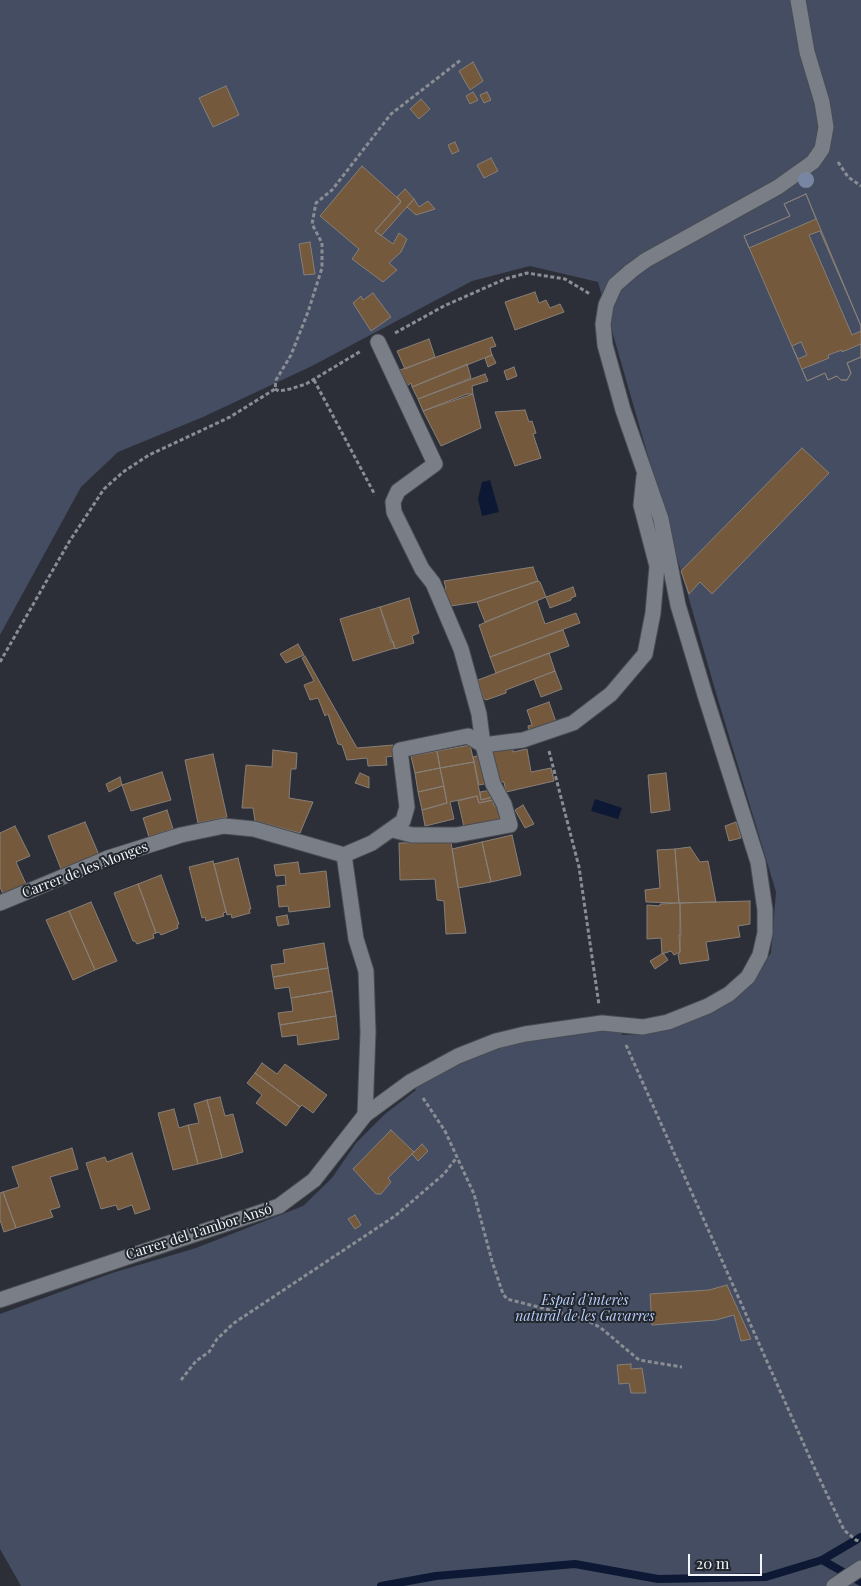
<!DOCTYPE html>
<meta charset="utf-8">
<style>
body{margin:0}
#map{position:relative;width:861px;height:1586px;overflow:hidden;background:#2c2f37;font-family:"Playfair Display",serif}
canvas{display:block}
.scale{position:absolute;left:688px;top:1554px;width:74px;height:22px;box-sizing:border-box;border:2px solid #f2f5fa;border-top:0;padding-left:6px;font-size:15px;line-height:18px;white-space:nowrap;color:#f2f5fa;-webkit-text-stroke:4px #22262d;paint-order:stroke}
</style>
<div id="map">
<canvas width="861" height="1586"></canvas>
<div class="scale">20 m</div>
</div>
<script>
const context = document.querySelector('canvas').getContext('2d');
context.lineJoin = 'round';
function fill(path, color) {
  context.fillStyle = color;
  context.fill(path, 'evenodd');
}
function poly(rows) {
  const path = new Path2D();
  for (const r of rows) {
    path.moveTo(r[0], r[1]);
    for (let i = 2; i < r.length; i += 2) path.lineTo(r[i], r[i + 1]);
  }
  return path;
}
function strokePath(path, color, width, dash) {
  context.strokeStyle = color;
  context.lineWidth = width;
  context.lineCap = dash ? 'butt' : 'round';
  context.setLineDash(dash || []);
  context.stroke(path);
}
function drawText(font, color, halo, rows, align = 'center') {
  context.font = font + ' "Playfair Display",serif';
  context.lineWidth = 4;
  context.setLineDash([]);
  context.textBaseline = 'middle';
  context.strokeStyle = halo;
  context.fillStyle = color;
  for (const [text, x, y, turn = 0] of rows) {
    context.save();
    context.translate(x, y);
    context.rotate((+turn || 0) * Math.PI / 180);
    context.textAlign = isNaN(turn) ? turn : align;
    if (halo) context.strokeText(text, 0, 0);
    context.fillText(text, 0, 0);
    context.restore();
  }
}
fill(poly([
 [0,0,861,0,861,1586,21,1586,0,1549,0,1314,112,1273,196,1248,303,1206,332,1178,356,1143,385,1114,416,1090,410,1082,496,1041,619,1023,622,1035,650,1034,711,1010,751,982,771,953,776,892,716,693,598,282,530,266,472,281,312,366,203,417,118,452,81,487,0,635]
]), '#444d61');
fill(poly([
 [490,480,499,512,482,516,478,499,482,482],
 [595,799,622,808,618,819,591,811]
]), '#0d1934');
strokePath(poly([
 [822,1560,861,1582],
 [381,1586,436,1576,575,1564,658,1579,766,1577,822,1560,861,1537]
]), '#0d1934', 8);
const building = poly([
 [473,62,483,81,470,90,459,71,473,62],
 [226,86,239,115,213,127,199,98,226,86],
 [473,92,478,100,470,104,466,96,473,92],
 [487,92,491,100,484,103,480,95,487,92],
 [421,99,430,109,419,119,410,109,421,99],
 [455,142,459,151,452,154,448,145,455,142],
 [491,158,498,171,484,178,477,165,491,158],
 [362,166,401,201,375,231,393,244,399,233,407,239,401,252,389,263,397,270,383,282,352,259,359,249,320,216,362,166],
 [405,189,414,199,381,236,375,231,401,202,397,197,405,189],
 [806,194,816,219,749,248,744,236,790,216,784,204,806,194],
 [806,194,861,326,861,357,847,363,851,373,847,380,841,380,837,376,828,380,825,373,807,381,744,236,790,216,784,204,806,194],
 [414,199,419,207,428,201,435,209,416,215,407,207,414,199],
 [820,231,861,326,861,331,852,335,809,235,820,231],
 [310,242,315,274,304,275,299,244,310,242],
 [535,292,539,303,546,300,550,308,560,304,564,312,515,330,505,302,535,292],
 [373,293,391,317,371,331,353,303,361,296,363,300,373,293],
 [492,337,496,346,490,348,492,355,412,387,411,383,407,386,400,370,492,337],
 [429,339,435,357,405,369,397,351,429,339],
 [801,342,807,355,798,359,792,346,801,342],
 [861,344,861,357,847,363,851,373,847,380,841,380,837,376,828,380,825,373,807,381,802,369,829,358,828,355,842,350,842,352,861,344],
 [492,355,496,363,488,367,485,358,492,355],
 [467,364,471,378,418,399,412,387,467,364],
 [514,367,517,376,507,380,504,371,514,367],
 [485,374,488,381,472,386,473,394,423,411,418,399,485,374],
 [467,394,473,394,481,428,441,446,423,411,467,394],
 [525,410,529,422,532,421,536,433,533,434,541,458,515,466,495,412,525,410],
 [802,448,829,473,712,594,700,582,689,594,681,571,802,448],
 [533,567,538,581,477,602,451,606,443,590,446,588,444,581,533,567],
 [538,581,540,582,546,597,485,622,477,602,538,581],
 [573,587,576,596,571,598,571,600,550,608,546,597,573,587],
 [409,598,419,633,412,636,414,643,395,649,380,607,409,598],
 [537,601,545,624,576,613,580,623,490,657,479,625,537,601],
 [380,607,391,642,393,641,395,648,353,661,340,619,380,607],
 [563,630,569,646,496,673,490,657,563,630],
 [298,644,304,655,286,663,280,654,298,644],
 [549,653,555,671,506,690,506,693,486,700,483,698,478,680,549,653],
 [305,656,357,748,393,745,394,756,386,757,387,765,368,766,367,758,347,760,342,745,338,744,328,714,325,716,318,698,310,700,304,685,314,681,302,658,305,656],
 [555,671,562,689,541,697,534,679,555,671],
 [549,702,556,722,529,732,528,726,532,725,527,710,549,702],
 [470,745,474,762,440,768,437,751,470,745],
 [513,748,513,752,527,749,531,772,551,768,554,781,506,792,504,782,499,782,490,752,513,748],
 [273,750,297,753,296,769,291,769,289,798,313,802,300,833,255,821,253,808,242,808,246,765,272,767,273,750],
 [437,751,440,768,415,773,411,756,437,751],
 [213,754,227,817,198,823,185,760,213,754],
 [480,755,489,783,479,785,473,757,480,755],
 [474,762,481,800,492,797,493,800,479,803,477,796,450,802,454,819,425,826,422,810,447,803,440,768,474,762],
 [440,768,444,786,418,792,415,773,440,768],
 [162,772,171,800,131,811,122,785,162,772],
 [360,773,369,777,369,788,355,783,360,773],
 [666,773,670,810,651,813,648,775,666,773],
 [120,777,122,785,109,792,106,784,120,777],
 [444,786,447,803,422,810,418,792,444,786],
 [491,790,492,797,481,800,480,792,491,790],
 [477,796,479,803,493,800,494,806,499,805,502,822,465,831,458,801,477,796],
 [523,805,534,824,525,828,515,810,523,805],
 [167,810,173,829,149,837,143,818,167,810],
 [85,822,99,855,61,869,48,836,85,822],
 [736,822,741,838,729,841,725,826,736,822],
 [15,826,30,856,16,862,26,884,3,894,0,887,0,833,15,826],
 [512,835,521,875,491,882,482,842,512,835],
 [451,842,466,933,446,934,444,901,437,900,435,879,400,880,399,843,451,842],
 [482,842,491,882,458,888,452,849,482,842],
 [690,847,700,862,708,861,716,902,679,903,675,849,690,847],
 [675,849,679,903,646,902,645,890,660,888,657,850,675,849],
 [238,858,251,909,249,909,250,913,232,918,231,914,227,915,214,864,238,858],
 [213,861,226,912,223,913,224,916,206,921,205,917,202,918,189,867,213,861],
 [298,862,300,874,326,871,330,907,289,912,288,906,279,907,277,886,286,885,285,875,276,876,274,865,298,862],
 [161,875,179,924,177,925,178,928,161,935,159,932,156,933,138,884,161,875],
 [138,884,156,933,153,934,154,938,137,944,135,941,133,941,114,893,138,884],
 [750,901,750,924,738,926,740,937,706,942,709,960,680,964,678,955,680,952,679,935,681,935,680,903,750,901],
 [91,902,117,961,95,970,69,911,91,902],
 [680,903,680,952,674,955,671,951,662,954,661,938,647,939,647,905,660,906,660,904,680,903],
 [69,911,95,970,73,980,46,920,69,911],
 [287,915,289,924,278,926,276,917,287,915],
 [324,943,328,968,273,977,271,965,285,963,283,950,324,943],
 [663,953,668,960,655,969,650,961,663,953],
 [328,968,332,991,291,998,289,987,275,989,273,977,328,968],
 [332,991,336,1016,280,1025,278,1013,293,1011,291,998,332,991],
 [336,1016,339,1039,298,1045,297,1035,282,1037,280,1025,336,1016],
 [262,1063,277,1074,285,1064,327,1095,313,1113,302,1105,300,1107,255,1073,262,1063],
 [255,1073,300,1107,286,1126,256,1103,262,1095,247,1083,255,1073],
 [220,1097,225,1116,233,1114,243,1152,222,1158,207,1100,220,1097],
 [207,1100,222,1158,198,1164,188,1125,199,1123,194,1104,207,1100],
 [174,1109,179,1128,188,1125,198,1164,173,1170,158,1113,174,1109],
 [391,1130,414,1152,388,1178,391,1182,381,1194,376,1194,353,1169,391,1130],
 [422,1144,428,1151,418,1161,412,1154,422,1144],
 [72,1148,78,1169,50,1177,60,1207,50,1210,53,1217,16,1228,3,1192,19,1187,12,1167,72,1148],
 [132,1153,150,1209,135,1214,132,1205,118,1210,116,1205,101,1209,86,1163,105,1157,107,1162,132,1153],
 [3,1192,16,1228,4,1232,0,1220,0,1193,3,1192],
 [355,1215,361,1225,355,1229,348,1219,355,1215],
 [727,1285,751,1339,741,1341,734,1315,716,1320,652,1325,650,1294,709,1290,727,1285],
 [631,1364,631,1369,642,1368,646,1393,631,1393,629,1383,619,1384,617,1365,631,1364]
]);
fill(building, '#75593c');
strokePath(building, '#877f78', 1);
const minor = poly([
 [378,342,435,464,398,491,393,502,394,512,422,569,433,583,461,649,479,714,483,745,493,784,504,804,510,825,456,835,412,835,393,830],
 [483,745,523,740,573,723,611,694,645,654,653,613,657,566,641,505,644,476],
 [344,855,356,939,366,971,368,1032,365,1115],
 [344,855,372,843,403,821,407,807,400,750,468,736,483,745],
 [0,903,108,858,181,835,224,826,254,829,344,855],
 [0,1300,279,1206,314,1180,365,1115,410,1082,458,1056,496,1041,525,1034,602,1023,643,1027,668,1022,708,1006,729,994,748,977,760,955,765,933,765,910,758,862,705,695,678,605,661,519,623,410,605,345,603,324,606,305,615,285,631,271,646,260,778,187,813,162,822,149,826,127,822,102,807,52,798,0],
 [834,1586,861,1568]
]);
strokePath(minor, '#494c53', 17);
strokePath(poly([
 [838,162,848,177,861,186],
 [395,333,444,306,505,279,527,273,565,279,590,294],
 [314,380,375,495],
 [275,389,279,391,290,389,306,384,361,351],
 [0,662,69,542,104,489,123,472,149,455,230,417,275,389,276,380,291,355,308,312,322,268,322,243,312,224,316,203,332,190,391,114,462,59],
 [549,751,579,867,599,1005],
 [626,1045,814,1467,844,1530,856,1540,861,1542],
 [423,1098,445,1131,474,1194,492,1261,503,1294,507,1299,585,1319,601,1328,639,1360,682,1367],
 [181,1380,196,1361,209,1352,217,1339,234,1323,395,1216,444,1174,457,1157]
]), '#8a8d94', 3, [4, 2.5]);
strokePath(minor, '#7a7e87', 15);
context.fillStyle = '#7986a3';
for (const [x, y] of [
 [806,180]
]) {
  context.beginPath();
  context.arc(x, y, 8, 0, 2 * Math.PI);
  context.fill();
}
drawText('14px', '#f2f5fa', '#22262d', [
 ["Carrer de les Monges",85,870,-21],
 ["Carrer del Tambor Ansó",199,1232,-18]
]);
drawText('italic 14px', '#b8cefc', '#22262d', [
 ["Espai d'interès",585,1301],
 ["natural de les Gavarres",585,1317]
]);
</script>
